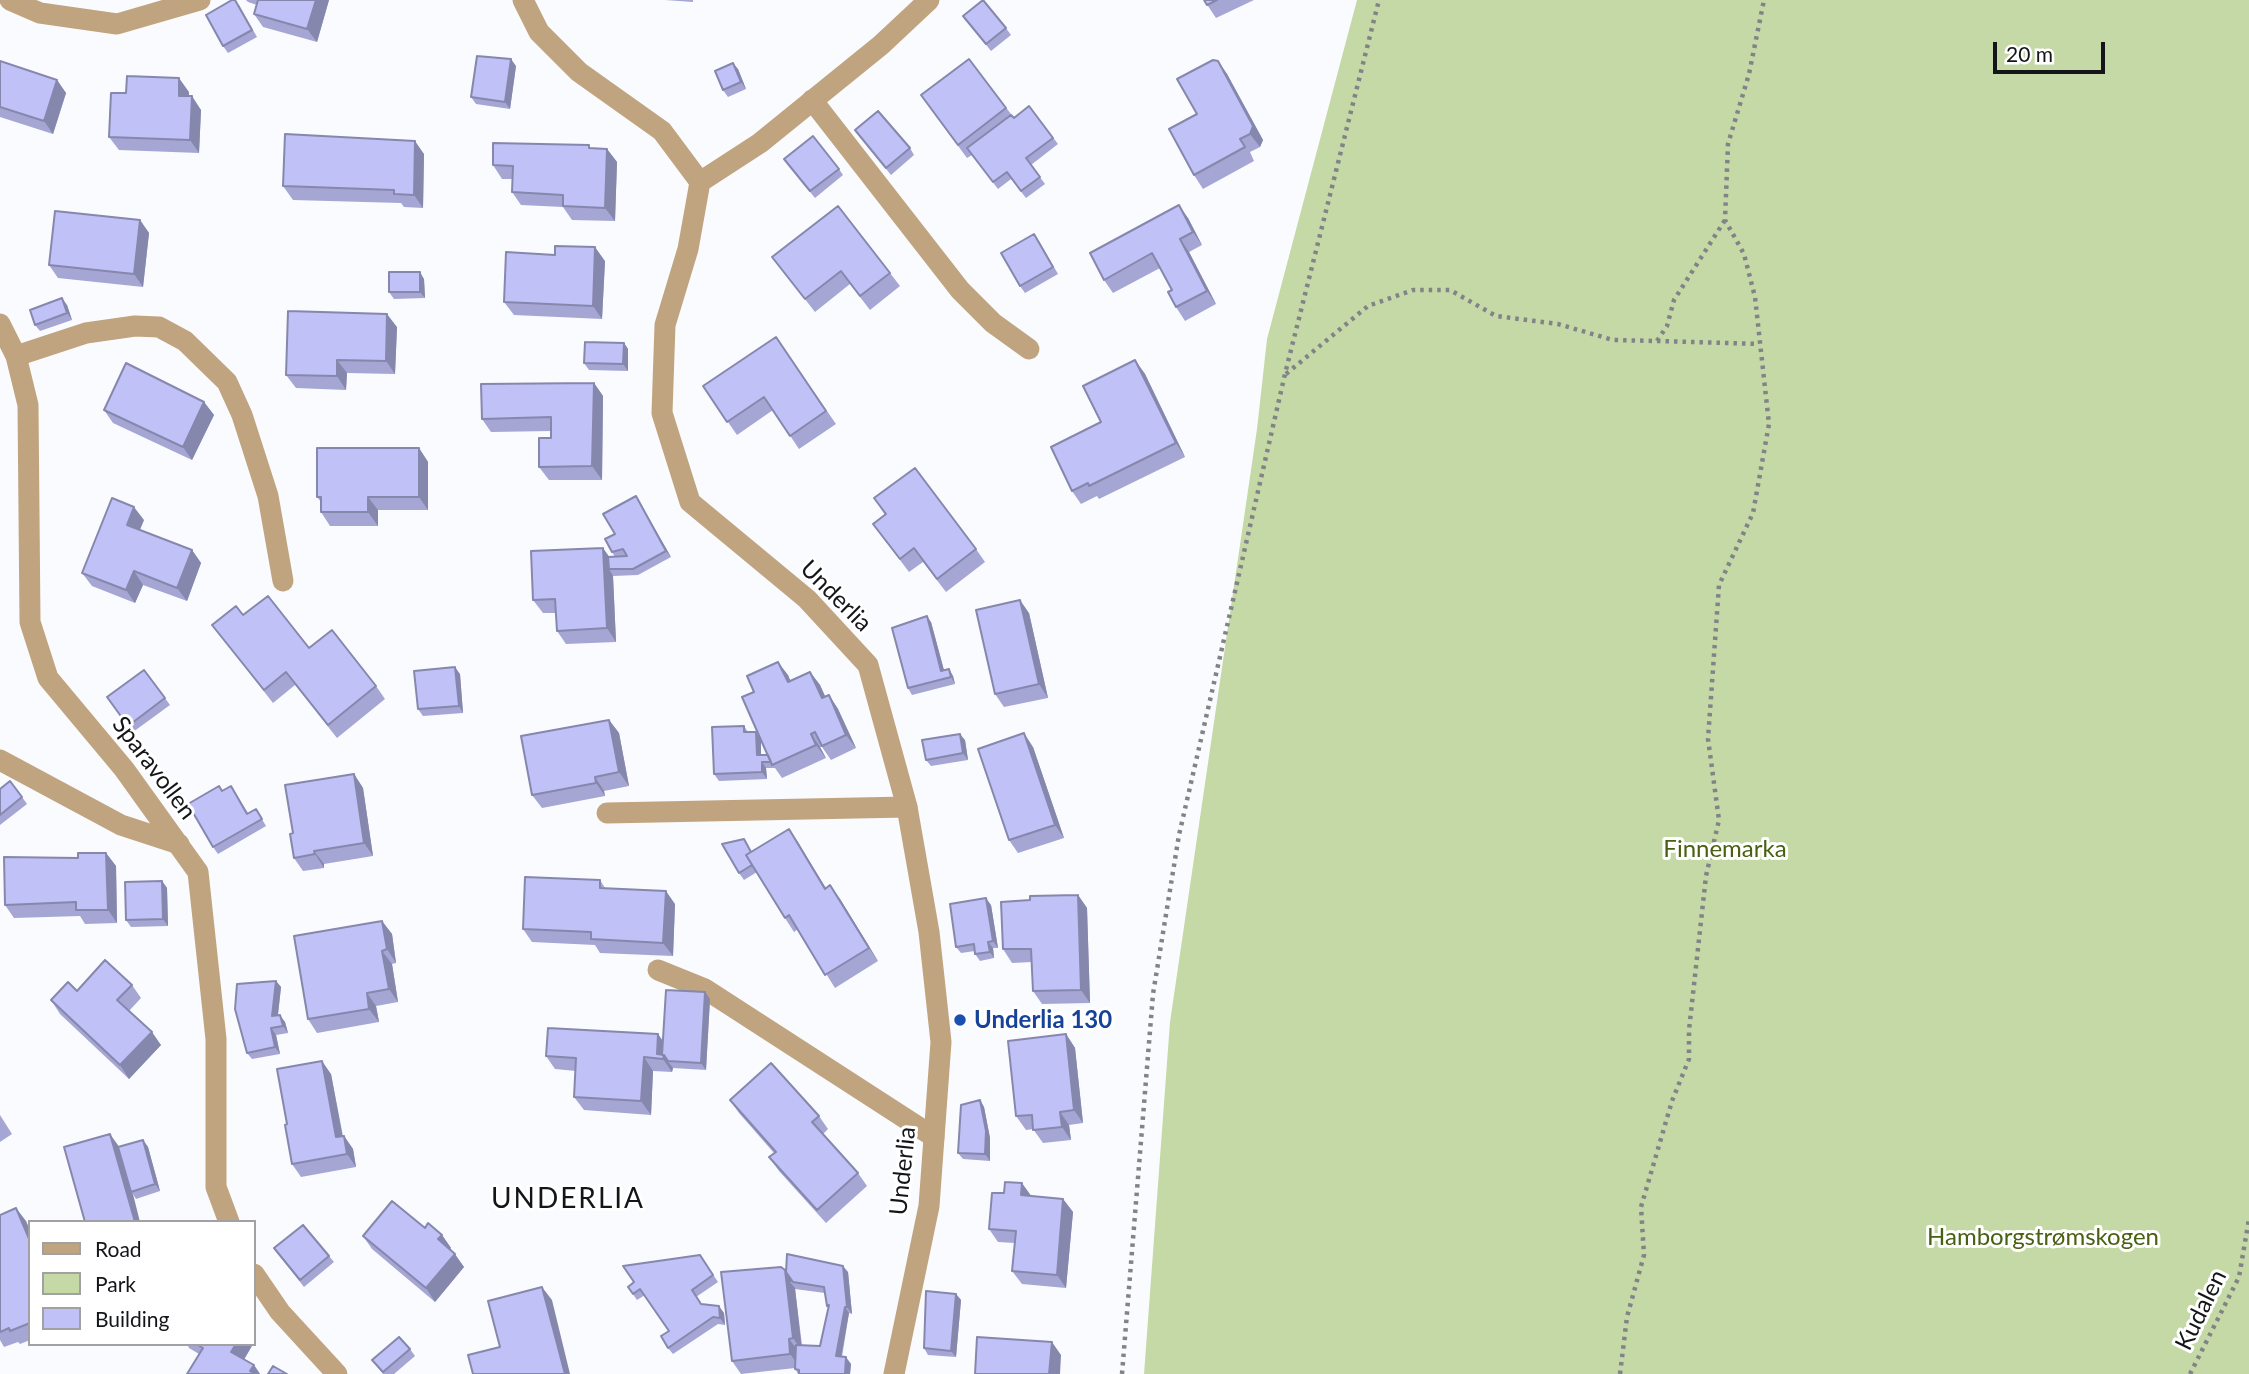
<!DOCTYPE html>
<meta charset="utf-8">
<style>
body{margin:0}
#map{position:relative;width:2249px;height:1374px;overflow:hidden;background:#fafbfe;font-family:Lato,sans-serif}
canvas{display:block}
.legend{position:absolute;left:28px;top:1220px;width:228px;height:126px;box-sizing:border-box;background:#fff;border:2px solid #a1a1a3;margin:0;padding:9px 12px;list-style:none;font-size:21px;color:#141519}
.legend li{display:flex;align-items:center;gap:14px;height:35px}
.legend b{width:35px;border:2px solid #a1a1a3}
.scale{position:absolute;left:1993px;top:42px;width:112px;height:32px;box-sizing:border-box;border:4px solid #141519;border-top:0;padding-left:9px;font-size:21px;line-height:24px;white-space:nowrap;color:#141519;-webkit-text-stroke:5px #fff;paint-order:stroke}
</style>
<div id="map">
<canvas width="2249" height="1374"></canvas>
<ul class="legend">
<li><b style="height:9px;background:#c0a47f"></b>Road</li>
<li><b style="height:19px;background:#c5d9a6"></b>Park</li>
<li><b style="height:19px;background:#c0c1f7"></b>Building</li>
</ul>
<div class="scale">20 m</div>
</div>
<script>
const context = document.querySelector('canvas').getContext('2d');
context.lineJoin = 'round';
function fill(path, color) {
  context.fillStyle = color;
  context.fill(path, 'evenodd');
}
function poly(rows) {
  const path = new Path2D();
  for (const r of rows) {
    path.moveTo(r[0], r[1]);
    for (let i = 2; i < r.length; i += 2) path.lineTo(r[i], r[i + 1]);
  }
  return path;
}
function strokePath(path, color, width, dash) {
  context.strokeStyle = color;
  context.lineWidth = width;
  context.lineCap = dash ? 'butt' : 'round';
  context.setLineDash(dash || []);
  context.stroke(path);
}
function drawText(font, color, halo, rows, align = 'center') {
  context.font = font + ' Lato,sans-serif';
  context.lineWidth = 6;
  context.setLineDash([]);
  context.textBaseline = 'middle';
  context.strokeStyle = halo;
  context.fillStyle = color;
  for (const [text, x, y, turn = 0] of rows) {
    context.save();
    context.translate(x, y);
    context.rotate((+turn || 0) * Math.PI / 180);
    context.textAlign = isNaN(turn) ? turn : align;
    if (halo) context.strokeText(text, 0, 0);
    context.fillText(text, 0, 0);
    context.restore();
  }
}
fill(poly([
 [1357,0,2249,0,2249,1374,1144,1374,1170,1022,1257,429,1267,339]
]), '#c5d9a6');
strokePath(poly([
 [1657,341,1759,344],
 [1286,374,1368,306,1413,290,1450,290,1496,316,1558,324,1613,340,1657,341,1667,326,1674,300,1725,220],
 [1122,1374,1153,994,1179,835,1285,374,1379,0],
 [1620,1374,1627,1317,1644,1255,1641,1207,1672,1101,1689,1059,1689,1030,1706,876,1719,820,1708,739,1719,585,1753,513,1769,424,1755,297,1744,254,1725,220,1728,144,1749,74,1764,0],
 [2190,1374,2239,1277,2249,1219]
]), '#828387', 4.5, [3.5, 5]);
strokePath(poly([
 [812,100,960,290,993,323,1029,349],
 [16,356,86,333,135,326,159,327,185,341,227,382,242,415,268,496,283,581],
 [607,813,907,807],
 [658,970,705,989,934,1137]
]), '#c0a47f', 21);
strokePath(poly([
 [10,0,40,13,117,24,200,0],
 [523,0,539,32,579,72,662,131,700,182],
 [0,324,16,356,28,405,30,622,48,678,124,769,198,872,216,1039,216,1187,229,1222],
 [0,760,121,825,179,844],
 [254,1274,280,1312,337,1374],
 [894,1374,929,1206,941,1042,929,932,907,807,868,665,807,599,690,502,662,413,665,325,688,249,700,182,760,143,881,45,929,0]
]), '#c0a47f', 21);
fill(poly([
 [246,0,329,0,317,42,263,27,254,14,257,5,248,2],
 [665,0,693,0,693,2],
 [1204,0,1254,0,1216,18],
 [239,5,257,37,228,53,223,46],
 [963,16,1006,28,1011,35,991,51],
 [969,59,1014,118,1029,106,1058,144,1031,165,1045,184,1026,198,1011,179,998,189,972,155,967,158,930,108],
 [0,61,57,80,66,93,53,134,0,117],
 [1218,61,1227,74,1263,140,1260,147,1250,152,1254,161,1203,189,1194,175,1197,114],
 [516,66,510,109,476,104,471,97],
 [738,69,746,89,728,97,723,90],
 [189,92,188,96,201,110,199,153,119,150,109,137,126,93],
 [855,130,910,148,914,155,891,175],
 [607,149,617,162,615,221,572,220,563,207,521,205,512,192,512,179,502,179,493,165],
 [424,154,423,208,404,207,401,203,293,200,283,186],
 [789,166,839,169,843,175,815,198],
 [1188,218,1202,245,1189,252,1216,304,1185,321,1176,307,1172,290,1160,268,1113,293,1104,280],
 [140,220,149,233,143,287,58,278,49,265],
 [1039,241,1058,274,1025,293,1020,286],
 [555,255,605,261,602,319,514,315,504,302],
 [772,257,890,273,900,286,870,310,850,284,815,312],
 [424,279,425,298,394,299,389,292],
 [67,305,72,320,40,331,35,325],
 [397,327,395,374,347,373,346,390,296,388,286,375],
 [776,337,836,424,799,449,773,410,737,435,703,386],
 [624,343,628,349,628,371,589,370,584,363],
 [1135,360,1145,374,1185,457,1099,499,1097,496,1081,504,1072,491,1101,422],
 [594,383,603,396,602,480,549,480,539,467,551,438,551,431,491,432,482,419],
 [204,402,214,415,192,460,113,423,104,410],
 [419,448,428,462,428,510,378,510,378,526,330,526,321,512,321,502,317,497],
 [636,496,671,557,638,575,613,576,616,642,566,644,557,631,556,613,543,613,533,600,610,557,615,557,612,552,615,534],
 [874,498,976,549,985,562,946,592,923,562,909,572,873,524,885,515],
 [144,520,140,530,192,550,201,563,187,601,143,585,135,603,92,586,82,573],
 [1029,613,1048,698,1004,707,995,694],
 [243,615,309,648,376,686,385,699,337,738,295,685,273,703,212,625],
 [931,622,944,670,949,669,953,676,955,684,912,695,908,688],
 [810,672,820,685,825,697,829,695,838,709,856,748,831,760,822,747,820,747,826,758,782,778,775,768,766,768,767,779,719,781,714,774,744,726,748,732,759,736,788,675,790,681],
 [761,740,768,755,761,755],
 [460,674,463,713,423,716,418,709],
 [107,697,165,698,170,705,133,732],
 [609,720,619,733,629,786,604,791,605,796,542,808,532,795],
 [965,740,968,760,931,766,926,760],
 [1033,747,1064,838,1018,853,1009,840],
 [354,774,363,788,373,856,324,864,324,868,303,871,294,858,293,833],
 [231,786,248,813,256,809,266,826,218,854,213,847,222,791],
 [0,789,22,797,27,804,0,825],
 [789,829,826,888,840,899,878,961,835,988,798,929,794,932,785,918,757,872,744,880,739,873,752,852],
 [106,853,116,866,117,923,85,924,80,916,14,918,5,905,78,858],
 [600,880,605,888,675,904,673,956,600,953,595,945,532,942,523,929],
 [162,881,167,888,168,926,131,927,126,920],
 [1078,895,1087,908,1090,1003,1042,1004,1033,991,1032,962,1012,963,1003,949],
 [991,905,998,948,993,948,994,958,980,961,975,954,975,951,961,953,956,947],
 [382,921,392,934,396,963,392,964,398,1002,376,1006,379,1022,317,1033,308,1019],
 [276,981,281,987,278,1015,285,1022,288,1033,276,1035,280,1054,252,1059,247,1053],
 [132,985,141,998,129,1011,161,1045,129,1079,60,1014,51,1000,77,991],
 [705,992,710,999,706,1070,673,1068,672,1072,653,1071,651,1115,584,1110,574,1097,576,1071,555,1069,546,1056,658,1034,662,1040],
 [1066,1034,1075,1048,1083,1123,1069,1125,1071,1140,1043,1143,1033,1129,1026,1130,1016,1116],
 [331,1074,343,1136,344,1136,353,1149,356,1167,301,1177,292,1164,287,1124],
 [730,1100,819,1116,828,1129,823,1134,858,1173,867,1186,826,1223,779,1171,769,1157,774,1153,739,1113],
 [980,1100,984,1107,990,1138,990,1161,963,1159,958,1153],
 [0,1115,12,1134,0,1142],
 [143,1140,148,1147,160,1191,136,1199,133,1194,64,1147,119,1147],
 [1031,1196,1063,1199,1073,1212,1066,1288,1022,1284,1012,1271,1015,1243,998,1242,989,1229],
 [0,1215,26,1221,30,1231,30,1340,20,1344,18,1342,4,1347,0,1340],
 [425,1228,442,1235,451,1248,450,1249,464,1267,435,1302,372,1249,363,1236],
 [274,1248,329,1256,334,1262,304,1287],
 [700,1255,718,1282,696,1297,701,1304,724,1313,725,1325,718,1324,673,1354,668,1348,669,1331,645,1295,637,1300,628,1287],
 [786,1272,848,1272,852,1314,849,1313,842,1357,851,1364,850,1374,798,1374,795,1368,741,1374,732,1361],
 [795,1289,825,1293,827,1306,829,1309,820,1346,802,1345],
 [956,1294,961,1300,956,1357,928,1355,924,1348],
 [187,1344,253,1344,244,1359,254,1365,260,1374,187,1374,199,1354,189,1348],
 [410,1349,415,1356,394,1374,383,1374,372,1360]
]), '#a5a6d4');
fill(poly([
 [316,0,329,0,317,42,307,29],
 [511,59,516,66,510,109,505,102],
 [1218,61,1227,74,1263,140,1260,147,1250,134],
 [733,63,738,69,746,89,741,82],
 [179,78,189,92,188,109,179,96],
 [57,80,66,93,53,134,44,121],
 [192,96,201,110,199,153,190,140],
 [415,141,424,154,423,208,414,195],
 [607,149,617,162,615,221,605,208],
 [1179,205,1188,218,1202,245,1193,232],
 [140,220,149,233,143,287,134,274],
 [1180,239,1189,252,1216,304,1207,291],
 [595,247,605,261,602,319,593,306],
 [420,272,424,279,425,298,420,292],
 [62,298,67,305,72,320,67,313],
 [387,314,397,327,395,374,386,361],
 [624,343,628,349,628,371,623,364],
 [337,360,347,373,346,390,337,376],
 [1135,360,1145,374,1185,457,1176,443],
 [594,383,603,396,602,480,592,466],
 [204,402,214,415,192,460,183,447],
 [419,448,428,462,428,510,419,497],
 [636,496,640,503,671,557,666,551],
 [368,497,378,510,378,526,368,512],
 [134,507,144,520,136,538,127,525],
 [603,548,613,562,609,569,613,576,616,642,607,628],
 [192,550,201,563,187,601,177,588],
 [134,571,143,585,135,603,126,590],
 [1020,600,1029,613,1048,698,1039,684],
 [927,616,931,622,946,678,941,671],
 [778,662,788,675,797,696,788,682],
 [455,667,460,674,463,713,459,706],
 [949,669,953,676,955,684,951,677],
 [810,672,820,685,832,711,822,698],
 [829,695,838,709,856,748,846,735],
 [609,720,619,733,629,786,619,772],
 [756,732,761,739,761,761,757,755],
 [1024,733,1033,747,1064,838,1055,825],
 [811,734,820,747,826,758,816,745],
 [960,734,965,740,968,760,963,753],
 [762,762,766,768,767,779,762,772],
 [354,774,363,788,373,856,364,843],
 [595,777,604,791,605,796,596,783],
 [789,829,798,842,834,902,825,889],
 [314,851,324,864,324,868,315,854],
 [106,853,116,866,117,923,108,910],
 [162,881,167,888,168,926,163,919],
 [830,885,840,899,878,961,869,948],
 [666,891,675,904,673,956,663,943],
 [1078,895,1087,908,1090,1003,1081,990],
 [986,898,991,905,998,948,993,941],
 [382,921,392,934,396,963,387,949],
 [988,942,993,948,994,958,990,952],
 [382,951,392,964,398,1002,389,989],
 [276,981,281,987,277,1023,272,1016],
 [705,992,710,999,706,1070,701,1063],
 [367,993,376,1006,379,1022,369,1009],
 [280,1015,285,1022,288,1033,283,1026],
 [271,1028,276,1035,280,1054,275,1047],
 [152,1032,161,1045,129,1079,120,1065],
 [658,1034,667,1047,666,1059,673,1068,672,1072,663,1059,657,1054],
 [1066,1034,1075,1048,1083,1123,1074,1110],
 [644,1057,653,1071,651,1115,641,1101],
 [322,1061,331,1074,345,1150,336,1137],
 [980,1100,984,1107,990,1138,990,1161,985,1154],
 [1060,1112,1069,1125,1071,1140,1062,1127],
 [110,1134,120,1148,131,1192,133,1194,140,1222,135,1222],
 [344,1136,353,1149,356,1167,347,1154],
 [143,1140,148,1147,160,1191,155,1184],
 [1022,1183,1032,1197,1021,1195],
 [1063,1199,1073,1212,1066,1288,1057,1275],
 [16,1208,26,1221,30,1231,30,1241],
 [442,1235,451,1248,447,1253,438,1239],
 [455,1254,464,1267,435,1302,426,1288],
 [843,1266,848,1272,852,1314,847,1307],
 [785,1270,793,1282,790,1282,795,1288,802,1351,793,1338],
 [542,1287,552,1300,570,1374,565,1374],
 [956,1294,961,1300,956,1357,951,1351],
 [719,1306,724,1313,725,1325,720,1318],
 [845,1307,849,1313,840,1363,836,1356],
 [789,1339,799,1352,800,1367,790,1354],
 [1052,1342,1061,1355,1060,1374,1049,1374],
 [236,1344,253,1344,241,1365,231,1352],
 [846,1357,851,1364,850,1374,845,1374],
 [254,1365,260,1374,253,1374,250,1371]
]), '#8687ad');
const building = poly([
 [232,0,235,0,252,30,223,46,206,15,232,0],
 [258,0,316,0,307,29,254,14,258,0],
 [983,0,1006,28,986,44,963,16,983,0],
 [1204,0,1217,0,1207,5,1204,0],
 [477,56,511,59,505,102,471,97,477,56],
 [969,59,1006,108,958,145,921,95,969,59],
 [1213,60,1218,61,1253,126,1250,134,1240,139,1245,147,1194,175,1169,129,1197,114,1177,79,1213,60],
 [0,61,57,80,44,121,0,107,0,61],
 [733,63,741,82,723,90,715,71,733,63],
 [127,76,179,78,179,96,192,96,190,140,109,137,111,93,126,93,127,76],
 [1029,106,1053,138,1026,158,1040,177,1021,191,1007,172,993,182,967,148,1011,115,1014,118,1029,106],
 [878,111,910,148,886,168,855,130,878,111],
 [285,134,415,141,414,195,394,194,394,190,283,186,285,134],
 [813,136,839,169,810,191,784,159,813,136],
 [493,143,589,145,589,148,607,149,605,208,563,206,563,195,512,192,513,166,493,165,493,143],
 [1179,205,1193,232,1180,239,1207,291,1176,307,1168,292,1172,290,1152,253,1104,280,1090,253,1179,205],
 [838,206,890,273,860,296,841,271,805,299,772,257,838,206],
 [55,211,140,220,134,274,49,265,55,211],
 [1034,234,1053,267,1020,286,1001,253,1034,234],
 [555,246,595,247,593,306,504,302,506,252,555,255,555,246],
 [389,272,420,272,420,292,389,292,389,272],
 [62,298,67,313,35,325,30,310,62,298],
 [288,311,387,314,386,361,337,360,337,376,286,375,288,311],
 [776,337,826,411,790,436,764,397,727,422,703,386,776,337],
 [585,342,624,343,623,364,584,363,585,342],
 [1135,360,1176,443,1089,486,1088,483,1072,491,1051,447,1101,422,1083,386,1135,360],
 [126,363,204,402,183,447,104,410,126,363],
 [594,383,592,466,539,467,539,438,551,438,551,417,482,419,481,384,594,383],
 [317,448,419,448,419,497,368,497,368,512,321,512,321,497,317,497,317,448],
 [915,468,976,549,937,579,914,548,900,559,873,524,886,514,874,498,915,468],
 [636,496,666,551,633,569,609,569,608,557,627,556,623,549,612,552,605,539,615,534,603,514,636,496],
 [112,498,134,507,127,525,192,550,177,588,134,571,126,590,82,573,112,498],
 [603,548,607,628,557,631,555,599,533,600,531,551,603,548],
 [268,596,309,648,332,630,376,686,328,725,286,672,264,690,212,625,236,606,243,615,268,596],
 [1020,600,1039,684,995,694,976,610,1020,600],
 [927,616,941,671,949,669,951,677,908,688,892,628,927,616],
 [778,662,788,682,810,672,822,698,829,695,846,735,822,746,815,732,811,734,816,745,772,765,742,697,754,692,747,676,778,662],
 [455,667,459,706,418,709,414,671,455,667],
 [144,670,165,698,128,726,107,697,144,670],
 [609,720,619,772,595,777,596,783,532,795,521,736,609,720],
 [744,726,744,732,756,732,757,755,768,755,771,762,762,762,762,772,714,774,712,727,744,726],
 [1024,733,1055,825,1009,840,978,749,1024,733],
 [960,734,963,753,926,760,922,740,960,734],
 [354,774,364,843,314,851,315,854,294,858,290,834,293,833,285,785,354,774],
 [10,781,22,797,0,815,0,789,10,781],
 [219,786,222,791,231,786,247,814,256,809,262,819,213,847,188,804,219,786],
 [789,829,825,889,830,885,869,948,825,975,789,915,785,918,746,855,789,829],
 [744,839,751,852,746,855,752,865,739,873,722,844,744,839],
 [78,853,106,853,108,910,76,910,76,902,5,905,4,857,78,858,78,853],
 [525,877,600,880,600,888,666,891,663,943,591,939,591,932,523,929,525,877],
 [162,881,163,919,126,920,125,882,162,881],
 [1078,895,1081,990,1033,991,1031,949,1003,949,1001,902,1030,900,1030,896,1078,895],
 [986,898,993,941,988,942,990,952,975,954,974,944,956,947,950,904,986,898],
 [382,921,387,949,382,951,389,989,367,993,369,1009,308,1019,294,936,382,921],
 [105,960,132,985,117,1000,152,1032,120,1065,51,1000,68,982,77,991,105,960],
 [276,981,272,1016,280,1015,283,1026,271,1028,275,1047,247,1053,235,1009,237,984,276,981],
 [666,990,705,992,701,1063,668,1061,664,1055,662,1055,666,990],
 [548,1028,658,1034,657,1054,664,1055,663,1059,644,1057,641,1101,574,1097,576,1058,546,1056,548,1028],
 [1066,1034,1074,1110,1060,1112,1062,1127,1033,1130,1032,1115,1016,1116,1008,1041,1066,1034],
 [322,1061,336,1137,344,1136,347,1154,292,1164,285,1125,287,1124,277,1069,322,1061],
 [771,1063,819,1116,812,1122,858,1173,817,1210,769,1157,776,1152,730,1100,771,1063],
 [980,1100,986,1131,985,1154,958,1153,961,1105,980,1100],
 [110,1134,135,1222,85,1222,64,1147,110,1134],
 [143,1140,155,1184,131,1192,118,1147,143,1140],
 [1005,1182,1022,1183,1021,1195,1063,1199,1057,1275,1012,1271,1016,1231,989,1229,992,1193,1004,1193,1005,1182],
 [392,1201,425,1228,428,1223,442,1235,438,1239,455,1254,426,1288,363,1236,392,1201],
 [16,1208,30,1241,30,1323,10,1331,9,1328,0,1332,0,1215,16,1208],
 [303,1225,329,1256,300,1280,274,1248,303,1225],
 [787,1254,843,1266,847,1307,845,1307,836,1356,846,1357,845,1374,799,1374,799,1370,795,1369,796,1345,820,1346,829,1305,827,1306,824,1287,793,1282,786,1272,787,1254],
 [700,1255,713,1275,692,1290,701,1304,719,1306,720,1318,713,1317,668,1348,661,1336,669,1331,640,1289,633,1294,628,1287,634,1282,623,1266,700,1255],
 [781,1267,785,1270,793,1338,789,1339,790,1354,732,1361,721,1272,781,1267],
 [542,1287,565,1374,473,1374,468,1355,500,1347,488,1301,542,1287],
 [926,1291,956,1294,951,1351,924,1348,926,1291],
 [399,1337,410,1349,383,1372,372,1360,399,1337],
 [977,1337,1052,1342,1049,1374,975,1374,977,1337],
 [196,1344,236,1344,231,1352,254,1365,250,1371,255,1374,187,1374,203,1348,196,1344],
 [273,1366,287,1374,268,1374,273,1366]
]);
fill(building, '#c0c1f7');
strokePath(building, '#8687ad', 2);
for (const [x, y, r, color] of [
 [960,1020,7,"#1a4fb4"]
]) {
  const dot = new Path2D();
  dot.arc(x, y, r, 0, 2 * Math.PI);
  context.fillStyle = color;
  context.fill(dot);
  strokePath(dot, '#fff', 2.5);
}
drawText('24px', '#141519', '#fff', [
 ["Underlia",836,596,45],
 ["Sparavollen",154,768,53],
 ["Underlia",903,1171,-84],
 ["Kudalen",2201,1310,-64]
]);
drawText('24px', '#486011', '#fff', [
 ["Finnemarka",1725,849],
 ["Hamborgstrømskogen",2043,1237]
]);
drawText('bold 24px', '#164399', '#fff', [
 ["Underlia 130",974,1020]
], 'left');
context.letterSpacing = '2px';
drawText('28px', '#141519', '#fff', [
 ["UNDERLIA",568,1199]
]);
context.letterSpacing = '0px';
</script>
